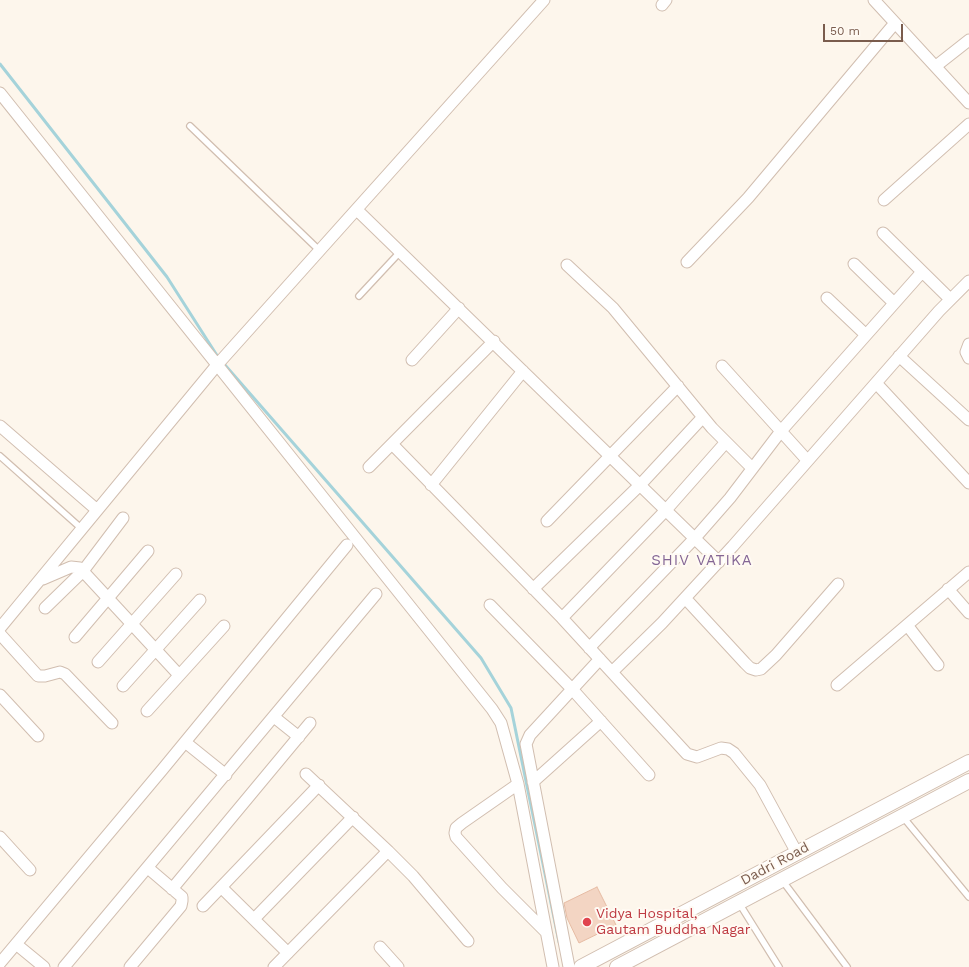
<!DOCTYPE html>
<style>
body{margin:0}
#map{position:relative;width:969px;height:967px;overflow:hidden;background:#fdf6ec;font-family:"Work Sans",sans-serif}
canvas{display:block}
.scale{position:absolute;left:823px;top:24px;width:80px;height:18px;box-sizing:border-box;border:2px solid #7a5c4d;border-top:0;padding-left:5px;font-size:12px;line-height:14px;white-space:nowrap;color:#7a5c4d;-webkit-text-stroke:3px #fffaf3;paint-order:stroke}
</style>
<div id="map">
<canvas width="969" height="967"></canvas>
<div class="scale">50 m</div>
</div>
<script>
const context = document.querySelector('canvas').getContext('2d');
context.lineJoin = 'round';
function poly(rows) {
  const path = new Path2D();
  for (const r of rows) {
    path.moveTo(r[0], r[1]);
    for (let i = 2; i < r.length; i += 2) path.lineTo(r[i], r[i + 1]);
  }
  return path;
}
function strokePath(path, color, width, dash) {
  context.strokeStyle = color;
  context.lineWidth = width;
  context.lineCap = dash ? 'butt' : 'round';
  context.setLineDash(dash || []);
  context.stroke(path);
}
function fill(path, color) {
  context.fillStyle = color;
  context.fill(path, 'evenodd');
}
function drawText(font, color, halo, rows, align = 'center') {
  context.font = font + ' "Work Sans",sans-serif';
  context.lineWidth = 4;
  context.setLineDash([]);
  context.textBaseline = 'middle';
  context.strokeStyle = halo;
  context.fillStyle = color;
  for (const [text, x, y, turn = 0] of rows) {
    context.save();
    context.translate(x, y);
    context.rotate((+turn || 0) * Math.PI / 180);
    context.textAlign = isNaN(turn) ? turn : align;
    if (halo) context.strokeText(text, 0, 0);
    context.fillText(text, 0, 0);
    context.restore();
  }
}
strokePath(poly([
 [0,64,167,277,218,357,481,658,511,708,559,942]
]), '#a5d3da', 3);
const building = poly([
 [597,887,616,925,579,943,567,918,564,903,597,887]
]);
fill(building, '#f3d5c3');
strokePath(building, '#e6bba3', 1);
const service = poly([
 [190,126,320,251],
 [359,296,400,252],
 [0,456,82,529],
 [903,817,969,897],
 [782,880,847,967],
 [739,903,779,967]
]);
const minor = poly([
 [874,0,969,103],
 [662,5,666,0],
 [936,66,969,40],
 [0,93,492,709,501,723,518,784,553,967],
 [884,200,969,124],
 [357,210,719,562],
 [883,233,950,299],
 [687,262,748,198,895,23],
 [854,264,894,303],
 [567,265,613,308,712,428,752,468],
 [827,298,866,335],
 [969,344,966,352,969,358],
 [899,356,969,420],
 [412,360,459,308],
 [722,366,807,460],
 [876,383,969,483],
 [0,426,97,510],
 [392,444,562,618,687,754,697,757,721,748,728,749,734,753,760,785,797,853],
 [369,467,494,341],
 [431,485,523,371],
 [547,521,678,386],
 [43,579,71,567,80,568,179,675],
 [533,589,640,485,703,417],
 [948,589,969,613],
 [685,598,745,663,750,668,756,670,761,669,776,655,838,584],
 [490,605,572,689,649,775],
 [45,608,83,571,123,518],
 [562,618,666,510,726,442],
 [907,625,938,665],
 [0,628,217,365,544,0],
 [0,634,38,676,45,676,60,672,65,674,112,723],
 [75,637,148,551],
 [589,648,695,538,730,498,781,431,922,272],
 [98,662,176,574],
 [612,672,662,623,733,546,939,311,969,281],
 [837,685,969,572],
 [123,686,200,600],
 [0,695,38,736],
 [147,711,224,626],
 [274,717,299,737],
 [185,742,226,775],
 [306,774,388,851,413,876,468,941],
 [533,782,601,721],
 [518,784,462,823,456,828,455,833,456,837,502,888,546,932],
 [0,837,30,870],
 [221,887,288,953],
 [172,889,310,723],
 [203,906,319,785],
 [254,919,353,817],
 [16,944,44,967],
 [380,947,398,967],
 [0,963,162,770,347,545],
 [64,967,376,594],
 [130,967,181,906,182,901,182,897,148,868],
 [274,967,388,851],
 [569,967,526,744,530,735,600,659]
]);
const tertiary = poly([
 [581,967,969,762],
 [617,967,969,781]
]);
strokePath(service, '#d1beb0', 8);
strokePath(minor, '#d1beb0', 13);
strokePath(tertiary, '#d1beb0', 16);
strokePath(service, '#fff', 5.5);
strokePath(minor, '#fff', 11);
strokePath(tertiary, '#fff', 14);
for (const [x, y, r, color] of [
 [587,922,5,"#e0444e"]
]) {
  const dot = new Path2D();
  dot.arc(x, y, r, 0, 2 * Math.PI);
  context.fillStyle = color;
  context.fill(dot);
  strokePath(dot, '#fffaf3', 1.5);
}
drawText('14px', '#7a5c4d', '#fffaf3', [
 ["Dadri Road",775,864,-28]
]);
drawText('14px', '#be3a42', '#fffaf3', [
 ["Vidya Hospital,",596,914],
 ["Gautam Buddha Nagar",596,930]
], 'left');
context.letterSpacing = '1px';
drawText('15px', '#846695', '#fffaf3', [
 ["SHIV VATIKA",702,561]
]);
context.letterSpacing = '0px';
</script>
